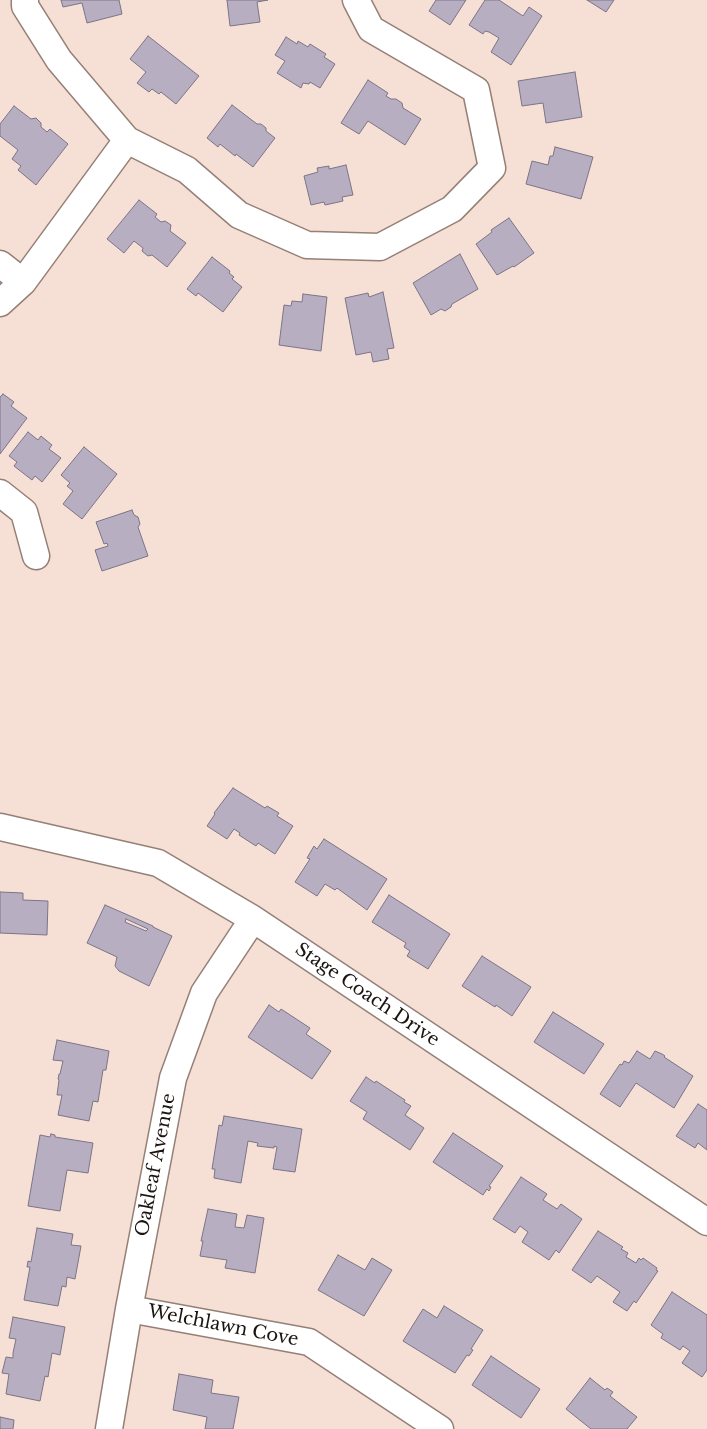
<!DOCTYPE html>
<style>
body{margin:0}
canvas{display:block;background:#f6dfd5}
</style>
<canvas width="707" height="1429"></canvas>
<script>
const context = document.querySelector('canvas').getContext('2d');
context.lineJoin = 'round';
function fill(path, color) {
  context.fillStyle = color;
  context.fill(path, 'evenodd');
}
function poly(rows) {
  const path = new Path2D();
  for (const r of rows) {
    path.moveTo(r[0], r[1]);
    for (let i = 2; i < r.length; i += 2) path.lineTo(r[i], r[i + 1]);
  }
  return path;
}
function strokePath(path, color, width, dash) {
  context.strokeStyle = color;
  context.lineWidth = width;
  context.lineCap = dash ? 'butt' : 'round';
  context.setLineDash(dash || []);
  context.stroke(path);
}
function drawText(font, color, halo, rows, align = 'center') {
  context.font = font + ' "Libre Baskerville",serif';
  context.lineWidth = 4;
  context.setLineDash([]);
  context.textBaseline = 'middle';
  context.strokeStyle = halo;
  context.fillStyle = color;
  for (const [text, x, y, turn = 0] of rows) {
    context.save();
    context.translate(x, y);
    context.rotate((+turn || 0) * Math.PI / 180);
    context.textAlign = isNaN(turn) ? turn : align;
    if (halo) context.strokeText(text, 0, 0);
    context.fillText(text, 0, 0);
    context.restore();
  }
}
const building = poly([
 [61,0,119,0,122,14,87,23,82,3,63,7,61,0],
 [227,0,268,0,257,2,260,22,230,26,227,0],
 [436,0,466,0,450,25,429,11,436,0],
 [485,0,499,0,523,16,529,7,542,16,511,65,491,52,499,38,489,32,485,31,483,34,469,25,485,0],
 [587,0,614,0,606,12,587,0],
 [148,36,199,76,176,104,161,92,159,94,152,89,149,92,137,83,146,72,130,59,148,36],
 [286,37,297,44,298,41,308,47,310,44,326,54,324,57,335,64,320,88,310,82,309,84,303,83,301,88,277,73,285,61,275,55,286,37],
 [575,72,582,117,546,123,543,103,522,106,518,81,575,72],
 [368,80,388,93,386,96,391,99,396,99,402,103,403,108,421,119,405,145,368,121,359,134,341,123,368,80],
 [232,105,257,124,261,124,266,128,266,131,275,138,253,167,236,154,235,156,220,144,218,147,207,138,232,105],
 [14,106,31,119,36,118,41,123,41,127,47,132,50,129,68,144,36,185,18,170,21,166,12,159,18,150,0,136,0,124,14,106],
 [555,147,593,157,581,199,526,184,532,161,548,165,550,156,553,156,555,147],
 [346,165,353,195,342,197,343,201,325,205,324,202,311,205,304,176,318,172,317,168,329,166,329,169,346,165],
 [139,200,157,214,155,217,161,222,165,221,171,225,170,231,186,243,167,267,152,255,148,256,142,251,143,248,134,241,124,253,107,239,139,200],
 [509,218,534,253,514,267,513,266,497,275,476,244,492,232,491,230,509,218],
 [460,254,478,289,452,304,451,307,445,311,441,309,431,315,413,283,460,254],
 [212,257,230,271,229,273,234,277,232,279,242,287,223,312,198,293,196,296,187,289,212,257],
 [383,292,394,348,387,349,389,359,373,362,371,352,356,355,345,298,368,293,369,297,383,292],
 [303,294,327,297,321,351,279,345,284,305,291,306,292,301,302,302,303,294],
 [3,394,14,402,11,406,27,418,0,454,0,397,3,394],
 [28,432,38,440,41,436,52,445,49,449,61,458,42,482,35,476,32,480,14,466,17,462,9,456,28,432],
 [84,447,117,474,82,519,63,504,73,491,67,486,70,483,61,475,84,447],
 [132,510,134,515,138,517,140,524,138,527,148,556,102,571,95,550,108,546,107,543,104,544,96,522,132,510],
 [233,788,265,808,267,806,279,813,277,816,293,826,275,854,258,843,256,846,239,835,240,833,234,829,227,839,207,826,215,814,214,813,233,788],
 [324,839,387,879,367,910,337,888,335,890,325,884,317,896,295,882,310,859,307,858,314,846,317,849,324,839],
 [0,892,23,893,23,900,48,901,47,935,0,933,0,892],
 [389,895,450,934,428,969,407,956,410,951,404,947,406,943,372,922,389,895],
 [105,905,153,926,153,927,172,936,149,986,119,971,115,966,117,957,87,943,105,905],
 [126,919,148,929,146,931,125,922,126,919],
 [482,956,531,987,512,1016,496,1005,495,1007,462,986,482,956],
 [269,1005,279,1012,281,1009,310,1028,306,1034,331,1051,312,1079,248,1037,269,1005],
 [553,1012,604,1044,584,1074,534,1042,553,1012],
 [57,1040,109,1051,106,1070,103,1070,98,1102,93,1101,89,1121,58,1115,62,1095,57,1095,59,1080,58,1079,59,1074,60,1074,63,1061,53,1060,57,1040],
 [637,1051,650,1059,655,1051,662,1054,665,1056,664,1057,693,1076,674,1108,636,1083,620,1107,600,1094,620,1064,622,1065,624,1061,629,1063,637,1051],
 [366,1077,375,1083,376,1081,405,1100,404,1102,411,1106,405,1115,424,1128,410,1150,363,1119,367,1112,350,1101,366,1077],
 [698,1104,707,1110,707,1150,698,1143,695,1148,676,1136,698,1104],
 [224,1116,302,1129,295,1172,273,1169,277,1147,274,1146,274,1148,257,1146,258,1143,248,1141,241,1183,214,1178,215,1169,212,1169,219,1125,222,1126,224,1116],
 [453,1133,503,1166,489,1186,491,1187,489,1191,487,1189,483,1195,433,1162,453,1133],
 [51,1134,55,1135,55,1137,93,1143,88,1173,67,1170,60,1211,28,1206,40,1135,50,1137,51,1134],
 [521,1177,547,1194,543,1200,557,1209,561,1204,582,1219,559,1253,556,1250,549,1260,522,1242,528,1232,520,1226,515,1233,493,1219,521,1177],
 [208,1209,237,1214,235,1227,244,1228,247,1215,264,1218,255,1273,225,1268,227,1260,200,1256,203,1241,201,1241,208,1209],
 [37,1228,73,1234,71,1245,81,1246,75,1279,67,1277,66,1287,62,1286,58,1306,24,1300,30,1267,27,1267,28,1261,31,1262,37,1228],
 [598,1231,623,1247,621,1249,628,1253,626,1257,636,1263,639,1258,641,1260,643,1258,657,1268,656,1270,658,1271,636,1303,634,1301,627,1311,613,1302,620,1292,597,1276,591,1283,572,1270,598,1231],
 [338,1255,365,1270,372,1258,392,1270,364,1316,318,1290,338,1255],
 [672,1292,707,1315,707,1370,702,1377,682,1363,690,1351,683,1346,680,1350,661,1338,663,1334,651,1325,672,1292],
 [444,1306,483,1330,471,1349,473,1350,469,1356,467,1355,455,1373,403,1341,423,1309,437,1318,444,1306],
 [13,1317,65,1327,60,1355,52,1353,48,1377,45,1376,40,1401,6,1394,9,1374,2,1373,6,1357,13,1358,13,1353,16,1339,9,1338,13,1317],
 [491,1356,540,1389,521,1418,472,1385,491,1356],
 [179,1374,213,1380,211,1393,239,1397,233,1429,205,1429,207,1417,173,1410,179,1374],
 [590,1378,605,1390,607,1388,613,1392,610,1396,637,1417,627,1429,591,1429,566,1409,590,1378],
 [0,1417,14,1420,13,1429,0,1429,0,1417]
]);
fill(building, '#b8aec2');
strokePath(building, '#7c7486', 1);
const street = poly([
 [25,0,25,6,59,60,127,140,187,170,239,215,307,245,380,247,452,209,492,168,476,90,371,29,356,0],
 [0,264,23,282],
 [0,303,23,282,127,140],
 [0,493,24,512,36,556],
 [0,827,158,863,253,919,707,1222],
 [129,1309,309,1342,440,1429],
 [109,1429,129,1309,173,1078,204,993,253,919]
]);
strokePath(street, '#958077', 29);
strokePath(street, '#fff', 26);
drawText('18px', '#1b1410', '#fff', [
 ["Stage Coach Drive",367,995,34],
 ["Oakleaf Avenue",156,1165,-79],
 ["Welchlawn Cove",223,1326,11]
]);
</script>
